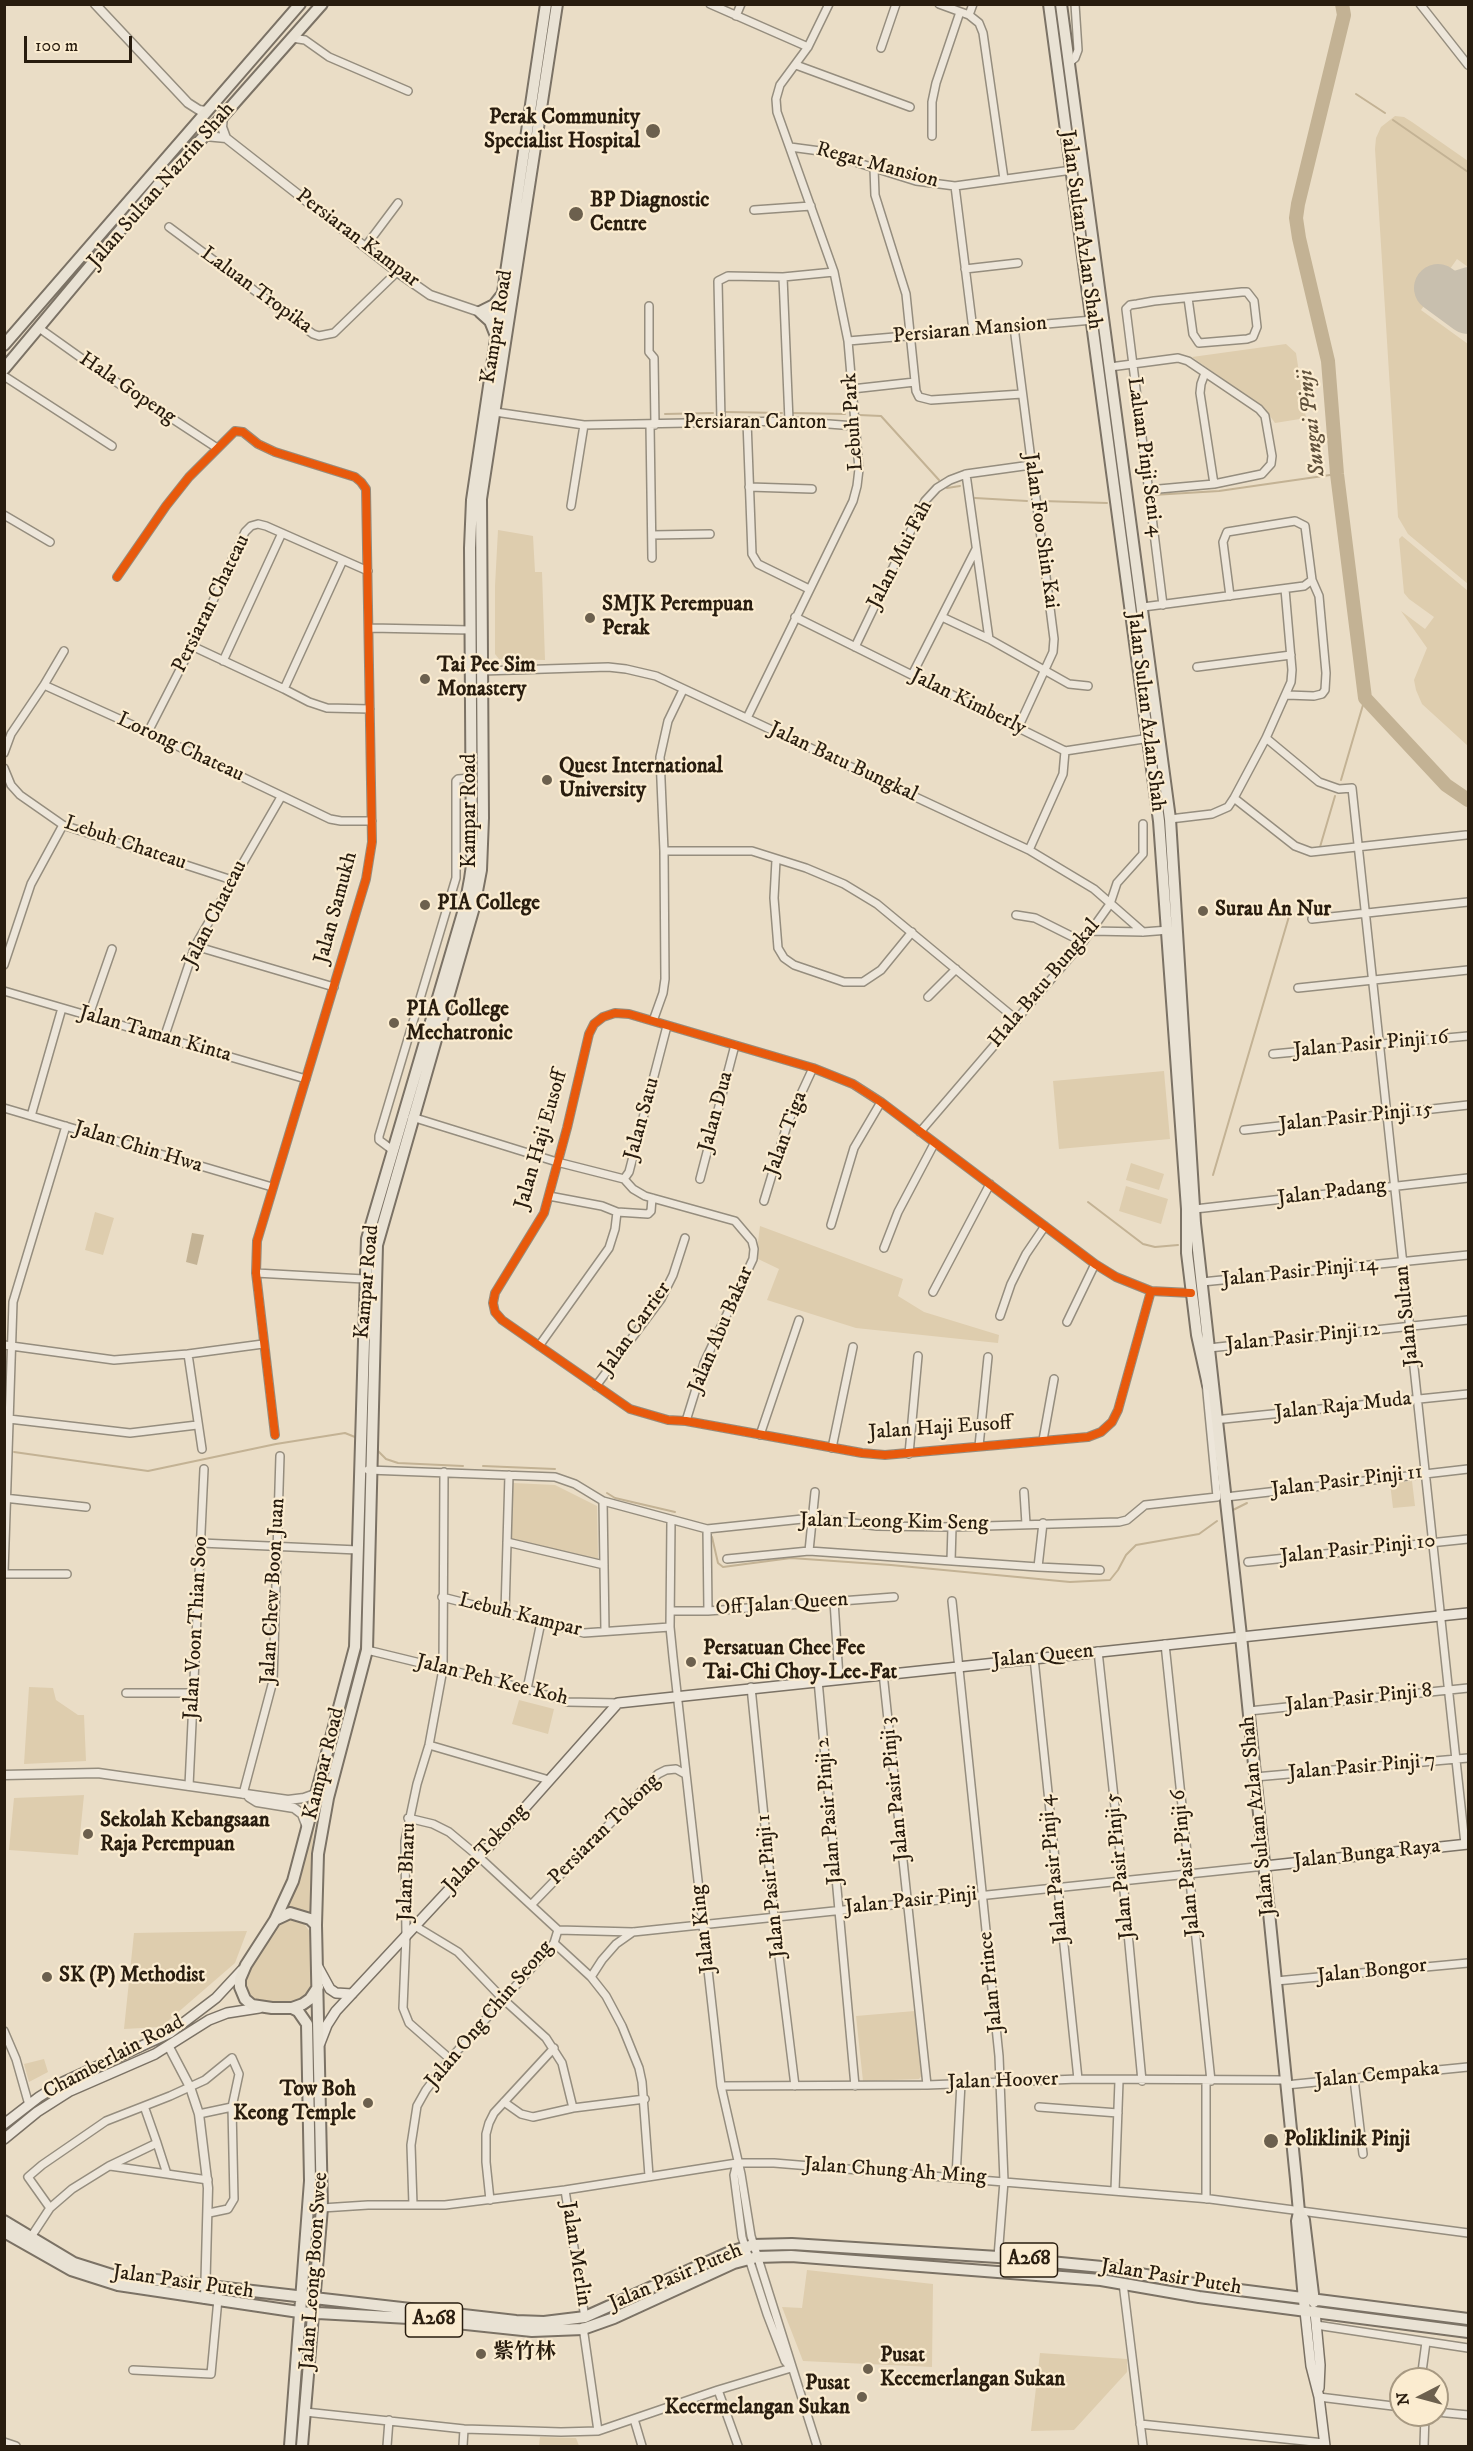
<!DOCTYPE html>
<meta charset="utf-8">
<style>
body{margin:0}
#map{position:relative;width:1473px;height:2451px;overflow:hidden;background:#eaddc6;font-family:"IM FELL DW Pica",serif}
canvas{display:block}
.frame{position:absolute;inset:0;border:6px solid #281c0e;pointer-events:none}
.north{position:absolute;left:1389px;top:2367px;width:60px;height:60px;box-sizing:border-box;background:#fbecd0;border:2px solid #a79982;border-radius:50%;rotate:264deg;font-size:16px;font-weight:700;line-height:24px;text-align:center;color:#281c0e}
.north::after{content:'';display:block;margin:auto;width:21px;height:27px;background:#6c604e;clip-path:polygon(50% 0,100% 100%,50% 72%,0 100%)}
.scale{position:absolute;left:24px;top:36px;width:108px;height:27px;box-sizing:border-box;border:3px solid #281c0e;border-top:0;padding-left:8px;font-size:18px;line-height:21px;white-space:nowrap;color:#281c0e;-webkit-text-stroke:4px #fbecd0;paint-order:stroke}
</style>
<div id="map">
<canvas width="1473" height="2451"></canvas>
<div class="frame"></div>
<div class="north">N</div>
<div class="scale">100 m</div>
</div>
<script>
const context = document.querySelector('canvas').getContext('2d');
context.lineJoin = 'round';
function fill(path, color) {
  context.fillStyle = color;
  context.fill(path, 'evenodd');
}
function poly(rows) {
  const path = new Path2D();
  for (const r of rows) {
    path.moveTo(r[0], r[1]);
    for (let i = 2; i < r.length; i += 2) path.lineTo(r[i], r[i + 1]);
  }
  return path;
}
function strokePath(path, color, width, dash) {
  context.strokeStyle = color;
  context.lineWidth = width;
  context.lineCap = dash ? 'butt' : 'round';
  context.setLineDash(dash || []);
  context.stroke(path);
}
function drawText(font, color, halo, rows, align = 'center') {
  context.font = font + ' "IM FELL DW Pica","Noto Serif SC",serif';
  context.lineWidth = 4.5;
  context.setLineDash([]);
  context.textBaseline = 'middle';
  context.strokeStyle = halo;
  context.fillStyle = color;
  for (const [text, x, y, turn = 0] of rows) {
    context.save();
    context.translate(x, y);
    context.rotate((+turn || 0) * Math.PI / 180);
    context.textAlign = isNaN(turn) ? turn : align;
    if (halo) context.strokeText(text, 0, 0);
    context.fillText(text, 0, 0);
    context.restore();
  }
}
fill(poly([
 [1395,116,1404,117,1412,122,1468,161,1468,267,1457,259,1421,310,1468,344,1468,584,1408,534,1398,517,1375,149,1376,138,1381,127],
 [1286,344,1296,353,1306,418,1275,423,1265,409,1192,357],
 [498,530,533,536,535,572,542,572,545,660,499,659,495,654,495,586],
 [1402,536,1468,591,1468,746,1422,704,1416,690,1414,680,1427,648,1401,611,1425,629,1434,617,1409,599,1404,593,1399,539],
 [1164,1071,1170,1139,1059,1149,1053,1081],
 [1131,1163,1164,1174,1159,1190,1126,1180],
 [1126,1186,1168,1199,1161,1224,1119,1211],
 [95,1212,114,1218,103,1255,85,1250],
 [760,1226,903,1279,898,1296,924,1312,999,1335,998,1343,856,1328,767,1300,779,1269,756,1258],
 [1412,1481,1415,1506,1393,1508,1390,1483],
 [513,1483,555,1485,597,1506,598,1560,511,1540],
 [29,1687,53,1688,56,1700,78,1715,84,1715,86,1761,24,1764],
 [519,1700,554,1709,548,1734,512,1724],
 [84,1795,78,1855,9,1850,14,1798],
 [315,1820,311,1857,311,1917,299,1910,286,1910,304,1859],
 [288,1919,302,1921,310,1932,311,1988,306,1997,295,2003,260,2003,253,2000,248,1993,246,1984,247,1976,270,1937,281,1921],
 [247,1931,235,1963,161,2027,124,2029,134,1933],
 [915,2011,923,2074,919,2079,863,2081,856,2016],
 [44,2059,48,2072,29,2082,24,2064],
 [807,2270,933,2284,932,2367,803,2361,782,2307,802,2308],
 [1040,2353,1127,2359,1127,2372,1074,2430,1031,2431],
 [540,2437,576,2438,579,2446,539,2446]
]), '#decdae');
fill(poly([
 [192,1233,204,1235,197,1265,186,1262]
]), '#c3b294');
strokePath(poly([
 [1356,94,1385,113],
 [1393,120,1468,172],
 [725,412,782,413],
 [792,413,845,414],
 [665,414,713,413],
 [859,415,881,416,939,480],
 [947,488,960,486],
 [1153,495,1219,491,1337,474],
 [975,498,1027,501],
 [1042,501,1107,503],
 [1341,780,1365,698],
 [1320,847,1335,796],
 [1213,1175,1290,913],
 [1088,1202,1143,1244,1155,1247,1178,1245],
 [377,1450,386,1459,398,1463,463,1466],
 [14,1452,148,1471,276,1444,345,1433,355,1437],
 [483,1466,555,1469],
 [607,1493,615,1498,675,1512],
 [1233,1510,1247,1503],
 [712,1537,718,1563,723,1567,791,1558,891,1565,1070,1582,1110,1580,1118,1570,1126,1555,1136,1545,1199,1534,1217,1521]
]), '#c3b294', 2);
strokePath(poly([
 [1342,4,1344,15,1298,204,1296,218,1299,238,1328,361,1337,474,1365,698,1446,785,1468,800]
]), '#c3b294', 14);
strokePath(poly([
 [1468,277,1452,282,1444,295,1450,313,1468,322]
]), '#c8bfae', 20);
strokePath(poly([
 [1438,288,1468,310]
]), '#c8bfae', 48);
const minor = poly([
 [710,4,808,47],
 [939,4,969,15,979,23,983,33,1004,179],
 [1420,4,1468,65],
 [969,15,973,4],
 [736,16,741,4],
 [292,38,305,40,329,57,408,91],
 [881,48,896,4],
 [1069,63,1075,58,1078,50,1075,4],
 [796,65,910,107],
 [932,136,932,102,936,83,960,12],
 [790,147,820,151,916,181,955,186,1072,170],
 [874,168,875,195,906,294,916,391,919,397,931,400,1022,394],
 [955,186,973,330],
 [754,210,811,206],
 [169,227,313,334,319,336,334,333,397,272],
 [365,247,398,203],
 [965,269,1018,263],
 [783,277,789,421],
 [649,306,649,352,654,358,655,425],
 [1014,327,1054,639,1053,652,1018,728],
 [39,328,98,370,217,448],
 [848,341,1093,320],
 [1110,367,1178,358,1188,361,1259,409,1265,416,1272,456,1271,464,1262,474,1214,484,1148,490],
 [1205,373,1201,384,1200,393,1214,484],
 [4,376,112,446],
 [852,389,915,382],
 [495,412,584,425,789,421,855,426],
 [721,421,718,281,728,276,783,277,834,272],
 [747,421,752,554,758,564,809,589],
 [650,425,652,558],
 [966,474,989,639],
 [749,487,812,489],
 [571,506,584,425],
 [4,515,50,542],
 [652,535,710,534],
 [117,577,166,506,189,477,235,431,243,432,258,444,275,452,355,477,361,482,366,489,372,842,366,879,257,1241,256,1273,275,1435],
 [1230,596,1223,542,1227,532,1295,521,1305,526,1312,580,1319,596,1326,673,1325,690,1322,694,1314,696,1287,695],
 [1163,605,1126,309,1130,305,1137,304,1154,301,1242,292,1247,292,1254,301,1257,327,1253,337,1247,339,1199,343,1193,334,1188,298],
 [1143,607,1304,586,1312,580],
 [795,617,1065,751,1150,738],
 [942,617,989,639,1069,684,1088,686],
 [370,628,471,630],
 [192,646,284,689,309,702,327,708,370,709],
 [855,647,925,501,937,488,950,480,966,474,1031,465],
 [223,661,282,533],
 [1197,667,1291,655],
 [482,671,608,667,626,669,656,676,1029,850,1094,889,1143,932],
 [912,675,976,549],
 [44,685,64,651],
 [284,689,343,560],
 [747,718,853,501,857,486,859,469,848,341,834,272,777,112,776,99,780,85,808,47,829,4],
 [148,732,192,646,245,532,251,526,258,524,266,526,368,571],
 [1266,738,1319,782,1339,789,1352,788,1465,1844],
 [4,753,11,734,44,685,148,732,330,819,341,821,372,821],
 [4,768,11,785,20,795,63,825,232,880],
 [1234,798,1295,846,1311,852,1466,835],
 [1170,819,1212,814,1228,807,1234,798,1266,738,1291,682,1292,670,1285,589],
 [1029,850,1063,774,1065,751],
 [664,851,752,851,806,868,844,884,877,904,1017,1020],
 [776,860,774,898,778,948,784,958,794,965,844,982,863,982,881,970,912,932],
 [1016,915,1035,918,1083,942],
 [1312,919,1468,902],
 [1091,931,1143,932,1169,930],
 [195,946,334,987],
 [4,965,31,884,63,825],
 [1298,988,1468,970],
 [4,991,306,1079],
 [928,997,956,969],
 [89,1015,112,949],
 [653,1021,663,993,665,979,664,851,660,757,668,721,683,690],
 [164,1038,195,946,281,797],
 [1273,1054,1468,1036],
 [4,1108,272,1187],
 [31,1116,62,1008],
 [412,1117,557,1162,624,1179,629,1172,667,1026],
 [1244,1130,1468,1105],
 [920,1132,1083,942,1110,904,1117,883,1143,854,1143,824],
 [391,1149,379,1140,379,1136,456,878,456,781,458,779,472,778],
 [624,1179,633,1189,645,1196,735,1221,752,1241,754,1249,753,1259,704,1363,686,1421],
 [700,1179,735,1045],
 [764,1201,788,1122,813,1068],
 [1195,1209,1468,1178],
 [617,1212,648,1214,651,1211,652,1198],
 [831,1225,854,1148,881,1102],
 [884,1248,898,1212,934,1144],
 [256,1273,364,1279],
 [1202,1282,1468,1255],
 [1151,1291,1118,1410,1112,1422,1101,1432,1088,1437,885,1455,862,1453,686,1421,668,1420,630,1409,502,1320,495,1312,493,1303,495,1293,544,1213,567,1128,589,1034,594,1024,603,1017,615,1013,629,1014,813,1068,853,1084,881,1102,1095,1264,1116,1277,1151,1291,1191,1293],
 [933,1292,990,1184],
 [1000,1316,1011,1284,1026,1254,1045,1226],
 [1067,1322,1095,1264],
 [4,1345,114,1360,188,1354,263,1344],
 [539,1346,609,1248,615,1229,617,1212,602,1206,549,1196],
 [1209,1348,1468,1320],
 [188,1354,202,1449],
 [596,1386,661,1299,673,1275,685,1238],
 [9,1419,130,1433,197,1425],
 [1214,1420,1468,1394],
 [760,1435,799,1320],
 [1043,1440,1054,1379],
 [979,1446,988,1357],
 [832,1448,853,1347],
 [909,1454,918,1356],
 [368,1470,555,1477,575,1484,603,1501,707,1529,812,1518,877,1526,952,1527,1119,1522,1127,1520,1145,1505,1217,1497,1206,1382],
 [444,1472,443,1669,429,1745,417,1784,405,1841,406,1936,403,2008,409,2023,450,2059],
 [1024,1492,1026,1524],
 [1226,1497,1468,1469],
 [4,1498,86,1507],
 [603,1501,605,1631],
 [671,1521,670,1627,673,1657,721,2086,741,2174,751,2236,817,2446],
 [707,1529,708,1611],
 [507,1542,604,1565],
 [201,1543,358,1550],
 [809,1551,815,1492],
 [727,1559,809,1551,1038,1567,1043,1523],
 [951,1561,952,1527],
 [1248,1562,1468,1539],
 [1038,1567,1100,1570],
 [4,1573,13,1302,66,1126],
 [4,1574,67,1574],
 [442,1597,584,1633,670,1627],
 [834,1601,839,1678],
 [952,1601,999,2056,1004,2181,998,2257],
 [671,1611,708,1611,894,1597],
 [505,1612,509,1475],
 [1165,1644,1211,2081],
 [367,1650,527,1689,568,1702,618,1703],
 [1098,1651,1123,1880,1142,2081],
 [1034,1658,1078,2079],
 [883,1673,927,2085],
 [818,1680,855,2086],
 [751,1687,774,1916,795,2086],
 [527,1689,541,1622],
 [126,1693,194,1693],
 [1249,1711,1468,1688],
 [429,1745,549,1780],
 [1255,1777,1468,1758],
 [189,1786,204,1469],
 [243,1794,273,1681,280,1456],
 [408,1818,433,1824,449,1832,479,1857,558,1930],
 [531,1905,658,1774,666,1770,676,1769,685,1774],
 [415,1926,458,1952,503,1999,546,2038,562,2063,573,2108],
 [558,1930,633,1932,1265,1866],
 [554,1943,591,1977,606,1996,622,2026,639,2068,642,2082,649,2176],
 [591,1977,602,1960,616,1944,633,1932],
 [1276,1981,1468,1963],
 [4,2031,16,2059,29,2105],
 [1354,2079,1363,2154],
 [1206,2081,1206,2199],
 [1286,2085,1468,2067],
 [721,2086,927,2085,1078,2079,1286,2080],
 [504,2102,521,2114,533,2117,573,2108,645,2099],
 [144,2106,157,2143],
 [1039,2107,1118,2113],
 [199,2114,232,2107],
 [737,2163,734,2175,742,2237,767,2314,785,2361,791,2368],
 [110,2166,167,2174],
 [956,2177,961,2083],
 [565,2190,585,2318],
 [1115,2190,1119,2081],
 [490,2200,486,2162,486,2134,489,2123,494,2113,554,2048],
 [413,2205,411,2145,417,2106,426,2090,450,2059,554,1943,558,1930],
 [50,2208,28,2177,42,2165,106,2121,170,2096,205,2080,232,2058,239,2074,232,2107,234,2199,228,2209,209,2213],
 [322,2208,368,2205,445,2205,565,2190,737,2163,774,2163,1210,2199,1468,2233],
 [29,2240,50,2208,72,2189,109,2166,157,2143,167,2174,208,2180],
 [1123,2283,1143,2446],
 [1316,2325,1468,2348],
 [583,2327,598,2431],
 [133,2370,211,2374,219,2288],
 [1421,2379,1426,2342],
 [718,2390,738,2446],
 [1319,2397,1401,2407],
 [305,2412,464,2429,561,2432,598,2431,718,2390,791,2368],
 [1437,2412,1468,2415],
 [634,2419,642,2446],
 [1140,2424,1324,2443],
 [4,2442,16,2446],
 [387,2446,389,2420],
 [463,2446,464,2429],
 [1424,2446,1425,2415]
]);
const tertiary = poly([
 [95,4,188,103,199,110,206,111],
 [223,116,222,127,226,138],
 [205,136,226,138,397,272,430,295,480,312,500,316],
 [4,1775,98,1773,288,1800,304,1798,318,1793],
 [249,1797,257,1802,294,1808,302,1814,307,1827],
 [169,2047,190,2087,199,2114,208,2188,205,2299]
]);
const secondary = poly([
 [1265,1866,1468,1844],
 [318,1967,330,1989,336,1993,352,1994],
 [320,2043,327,2025,336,2011,522,1811,618,1703,1468,1613],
 [4,2124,39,2097,63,2082,170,2033,216,1998,242,1970],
 [4,2139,37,2112,70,2091,155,2054,209,2020,227,2013,259,2008],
 [1305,2311,1311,2366,1319,2397,1325,2446],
 [1315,2312,1320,2365,1319,2388]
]);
const primary = poly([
 [1049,4,1159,821,1187,1209,1187,1253,1197,1335,1208,1385],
 [1061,4,1170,819,1195,1223,1241,1636,1296,2179,1299,2212,1297,2221,1305,2311],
 [496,336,490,321,480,312,494,305,501,296],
 [275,1920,293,1881,355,1647,367,1239,465,906,470,879,472,865,470,548,472,500,546,4],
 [316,1925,310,1919,290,1913,275,1920,246,1965,240,1979,240,1987,245,1999,252,2005,272,2008,292,2008,303,2004,310,1999,318,1987],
 [1299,2212,1304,2220,1314,2302],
 [4,2221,74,2263,112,2275,516,2321,544,2322,585,2317,730,2252,753,2245,792,2244,998,2257,1102,2267,1200,2285,1468,2319],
 [4,2232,71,2270,118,2285,299,2312,409,2318,532,2331,583,2329,614,2318,734,2263,757,2257,791,2256,1101,2280,1199,2297,1468,2332],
 [290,2446,310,2181,307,2024,298,2011,292,2008],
 [302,2446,322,2208,316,1925,318,1854,328,1798,367,1650,377,1245,474,907,481,870,483,818,481,499,557,4]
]);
const trunk = poly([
 [4,345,300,4],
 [4,369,163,179,215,125,322,4]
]);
strokePath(minor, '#958d7e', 10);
strokePath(tertiary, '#958d7e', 11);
strokePath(secondary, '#7b7265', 12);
strokePath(primary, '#7b7265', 14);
strokePath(trunk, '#7b7265', 14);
strokePath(minor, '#ede6da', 7);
strokePath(tertiary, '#ede6da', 8);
strokePath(secondary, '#ede6da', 9);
strokePath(primary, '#e9e2d4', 10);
strokePath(trunk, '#e9e2d4', 10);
strokePath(poly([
 [117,577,166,506,189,477,235,431,243,432,258,444,275,452,355,477,361,482,366,489,372,842,366,879,257,1241,256,1273,275,1435],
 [1151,1291,1118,1410,1112,1422,1101,1432,1088,1437,885,1455,862,1453,686,1421,668,1420,630,1409,502,1320,495,1312,493,1303,495,1293,544,1213,567,1128,589,1034,594,1024,603,1017,615,1013,629,1014,813,1068,853,1084,881,1102,1095,1264,1116,1277,1151,1291,1191,1293]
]), '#e8590c', 8);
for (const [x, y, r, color] of [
 [653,131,8,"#6c604e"],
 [576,214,8,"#6c604e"],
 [590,618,6,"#6c604e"],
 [425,679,6,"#6c604e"],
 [547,780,6,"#6c604e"],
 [425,905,6,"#6c604e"],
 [1203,911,6,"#6c604e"],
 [394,1023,6,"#6c604e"],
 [691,1662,6,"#6c604e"],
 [88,1834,6,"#6c604e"],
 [47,1977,6,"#6c604e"],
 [368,2103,6,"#6c604e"],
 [1271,2141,8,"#6c604e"],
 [481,2354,6,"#6c604e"],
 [868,2369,6,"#6c604e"],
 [862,2397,6,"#6c604e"]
]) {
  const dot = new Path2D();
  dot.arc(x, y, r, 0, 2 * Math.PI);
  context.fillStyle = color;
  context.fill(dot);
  strokePath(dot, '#fbecd0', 2);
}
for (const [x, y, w] of [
 [1029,2260,57],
 [434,2320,57]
]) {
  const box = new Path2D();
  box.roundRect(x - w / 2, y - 17, w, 34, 4.5);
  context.fillStyle = '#fbecd0';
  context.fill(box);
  strokePath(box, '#281c0e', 1.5);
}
drawText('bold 20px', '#281c0e', null, [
 ["A268",1029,2260],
 ["A268",434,2320]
]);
drawText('bold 21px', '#281c0e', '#fbecd0', [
 ["Perak Community",640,119,"right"],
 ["Specialist Hospital",640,143,"right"],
 ["BP Diagnostic",590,202],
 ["Centre",590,226],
 ["SMJK Perempuan",602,606],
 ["Perak",602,630],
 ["Tai Pee Sim",437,667],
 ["Monastery",437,691],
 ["Quest International",559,768],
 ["University",559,792],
 ["PIA College",437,905],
 ["Surau An Nur",1215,911],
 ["PIA College",406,1011],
 ["Mechatronic",406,1035],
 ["Persatuan Chee Fee",703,1650],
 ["Tai-Chi Choy-Lee-Fat",703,1674],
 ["Sekolah Kebangsaan",100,1822],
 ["Raja Perempuan",100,1846],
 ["SK (P) Methodist",59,1977],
 ["Tow Boh",356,2091,"right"],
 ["Keong Temple",356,2115,"right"],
 ["Poliklinik Pinji",1284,2141],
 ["紫竹林",493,2354],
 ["Pusat",880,2357],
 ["Kecemerlangan Sukan",880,2381],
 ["Pusat",850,2385,"right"],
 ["Kecermelangan Sukan",850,2409,"right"]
], 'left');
drawText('21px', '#281c0e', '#fbecd0', [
 ["Regat Mansion",877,166,15],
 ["Jalan Sultan Nazrin Shah",162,186,-49],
 ["Jalan Sultan Azlan Shah",1080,230,82],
 ["Persiaran Kampar",357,239,37],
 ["Laluan Tropika",256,291,36],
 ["Kampar Road",498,327,-81],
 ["Persiaran Mansion",970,331,-5],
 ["Hala Gopeng",127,389,34],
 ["Lebuh Park",854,422,-94],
 ["Persiaran Canton",755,424],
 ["Laluan Pinji Seni 4",1144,457,82],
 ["Jalan Foo Shin Kai",1040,531,82],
 ["Jalan Mui Fah",901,555,-63],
 ["Persiaran Chateau",212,604,-64],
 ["Jalan Kimberly",968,703,26],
 ["Jalan Sultan Azlan Shah",1145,712,83],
 ["Lorong Chateau",180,748,25],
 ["Jalan Batu Bungkal",843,763,25],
 ["Kampar Road",471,811,-90],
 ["Lebuh Chateau",125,844,19],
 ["Jalan Samukh",337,908,-75],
 ["Jalan Chateau",216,914,-63],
 ["Hala Batu Bungkal",1045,984,-50],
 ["Jalan Taman Kinta",155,1035,16],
 ["Jalan Pasir Pinji 16",1371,1045,-5],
 ["Jalan Dua",717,1112,-75],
 ["Jalan Pasir Pinji 15",1356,1118,-6],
 ["Jalan Satu",643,1119,-75],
 ["Jalan Tiga",787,1134,-70],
 ["Jalan Haji Eusoff",542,1140,-74],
 ["Jalan Chin Hwa",138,1148,17],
 ["Jalan Padang",1332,1193,-7],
 ["Jalan Pasir Pinji 14",1300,1273,-6],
 ["Kampar Road",368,1282,-85],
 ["Jalan Sultan",1408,1316,-96],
 ["Jalan Carrier",636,1329,-55],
 ["Jalan Abu Bakar",722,1330,-67],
 ["Jalan Pasir Pinji 12",1303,1338,-6],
 ["Jalan Raja Muda",1343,1407,-6],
 ["Jalan Haji Eusoff",940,1429,-4],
 ["Jalan Pasir Pinji 11",1347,1482,-7],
 ["Jalan Leong Kim Seng",894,1523,1],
 ["Jalan Pasir Pinji 10",1358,1550,-6],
 ["Jalan Chew Boon Juan",274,1591,-87],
 ["Off Jalan Queen",782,1605,-4],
 ["Lebuh Kampar",520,1616,14],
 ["Jalan Voon Thian Soo",197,1628,-87],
 ["Jalan Queen",1043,1657,-6],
 ["Jalan Peh Kee Koh",492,1681,14],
 ["Jalan Pasir Pinji 8",1359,1699,-6],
 ["Kampar Road",325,1764,-76],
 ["Jalan Pasir Pinji 7",1362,1768,-5],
 ["Jalan Pasir Pinji 3",896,1789,-96],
 ["Jalan Pasir Pinji 2",830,1811,-95],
 ["Jalan Sultan Azlan Shah",1259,1816,-96],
 ["Persiaran Tokong",605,1830,-45],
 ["Jalan Tokong",486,1849,-47],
 ["Jalan Bunga Raya",1367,1855,-6],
 ["Jalan Pasir Pinji 6",1187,1863,-96],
 ["Jalan Pasir Pinji 5",1121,1866,-96],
 ["Jalan Pasir Pinji 4",1055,1869,-96],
 ["Jalan Bharu",408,1872,-88],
 ["Jalan Pasir Pinji 1",772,1886,-96],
 ["Jalan Pasir Pinji",911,1902,-6],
 ["Jalan King",704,1929,-97],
 ["Jalan Bongor",1372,1972,-6],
 ["Jalan Prince",992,1982,-96],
 ["Jalan Ong Chin Seong",490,2015,-50],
 ["Chamberlain Road",114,2058,-28],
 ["Jalan Cempaka",1377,2076,-6],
 ["Jalan Hoover",1003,2082,-2],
 ["Jalan Chung Ah Ming",895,2172,4],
 ["Jalan Merlin",575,2254,81],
 ["Jalan Leong Boon Swee",315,2271,-86],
 ["Jalan Pasir Puteh",676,2278,-23],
 ["Jalan Pasir Puteh",1171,2278,9],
 ["Jalan Pasir Puteh",183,2283,8]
]);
drawText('italic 22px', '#5f503b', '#fbecd0', [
 ["Sungai Pinji",1313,423,-97]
]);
</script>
